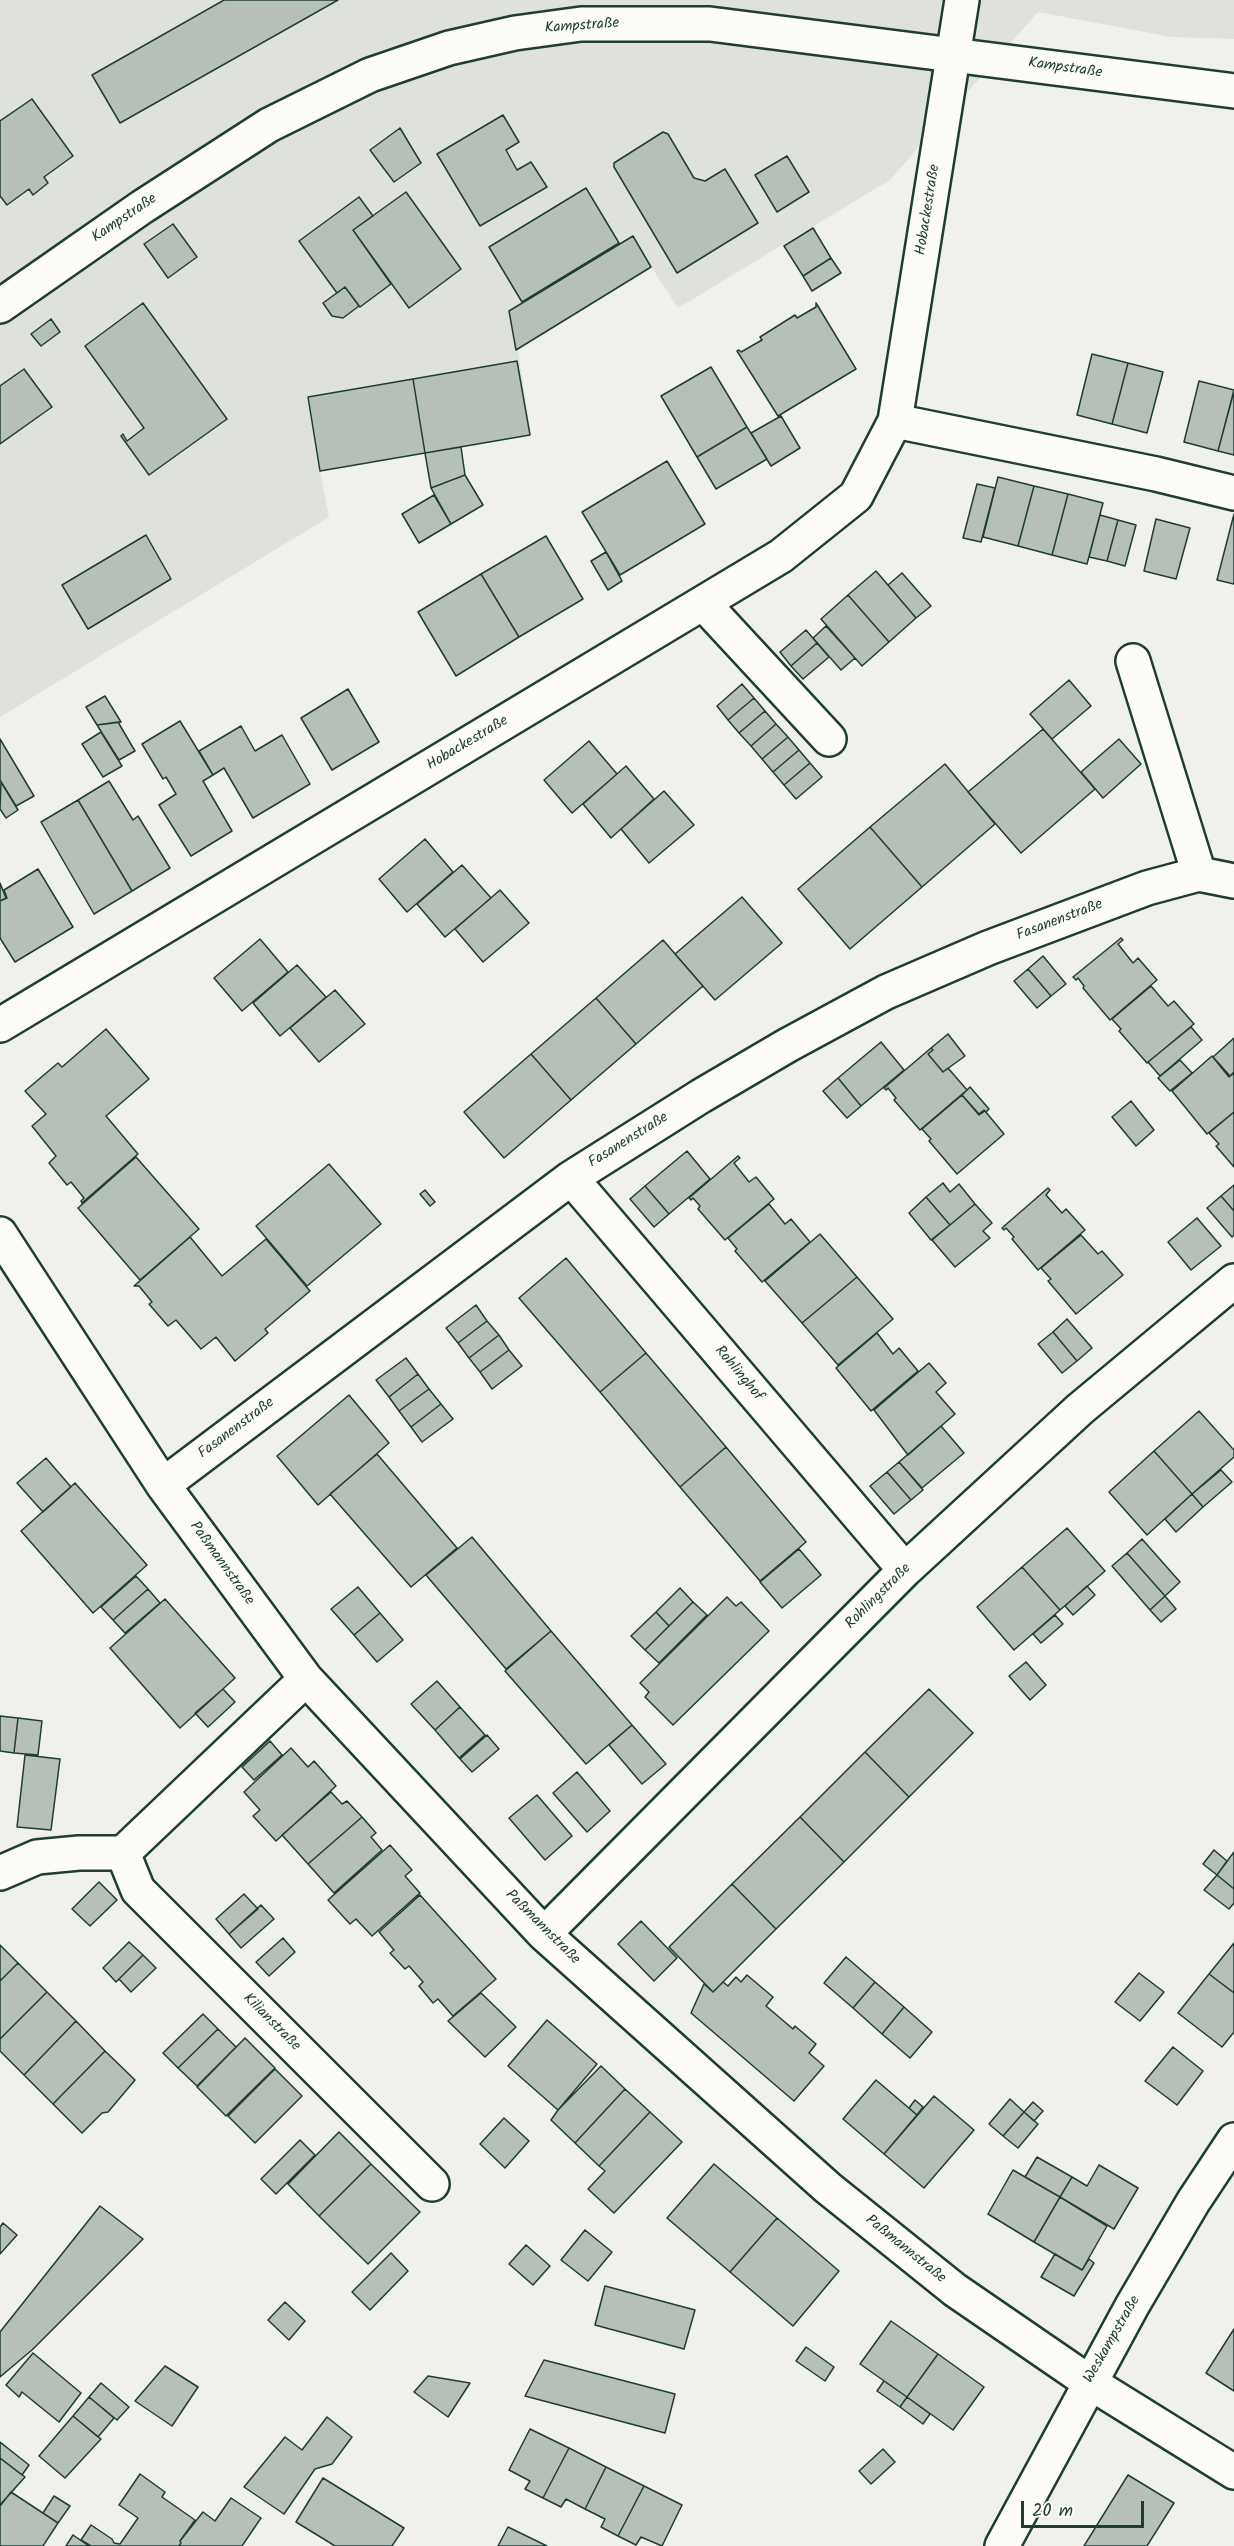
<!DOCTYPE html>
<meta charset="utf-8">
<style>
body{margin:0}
#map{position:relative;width:1234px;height:2546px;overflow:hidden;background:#f0f1eb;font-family:Kalam,sans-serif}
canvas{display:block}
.scale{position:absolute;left:1021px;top:2501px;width:123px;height:27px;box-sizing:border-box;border:3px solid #1f3d34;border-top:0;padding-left:8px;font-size:18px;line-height:21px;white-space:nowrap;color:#1f3d34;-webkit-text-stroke:4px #fdfcf7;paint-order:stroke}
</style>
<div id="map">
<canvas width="1234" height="2546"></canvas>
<div class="scale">20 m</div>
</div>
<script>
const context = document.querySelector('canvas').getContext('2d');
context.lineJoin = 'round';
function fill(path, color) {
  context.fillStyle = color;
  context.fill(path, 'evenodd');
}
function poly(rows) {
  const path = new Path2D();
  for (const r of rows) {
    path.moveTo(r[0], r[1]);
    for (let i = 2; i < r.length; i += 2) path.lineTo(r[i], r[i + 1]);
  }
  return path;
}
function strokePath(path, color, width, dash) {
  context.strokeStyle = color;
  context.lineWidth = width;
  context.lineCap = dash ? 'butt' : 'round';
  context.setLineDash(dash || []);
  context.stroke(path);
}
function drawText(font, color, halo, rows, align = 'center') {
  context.font = font + ' Kalam,sans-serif';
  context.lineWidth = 4.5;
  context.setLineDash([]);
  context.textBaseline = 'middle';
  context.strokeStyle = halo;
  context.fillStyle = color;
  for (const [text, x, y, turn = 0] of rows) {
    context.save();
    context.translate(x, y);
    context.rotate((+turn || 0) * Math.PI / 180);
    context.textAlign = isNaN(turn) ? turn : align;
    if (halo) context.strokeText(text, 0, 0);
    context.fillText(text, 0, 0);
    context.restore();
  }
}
fill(poly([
 [0,0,1234,0,1234,39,1171,37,1038,12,890,180,678,308,652,268,518,350,531,435,320,471,329,517,0,717]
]), '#dfe2dc');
const building = poly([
 [224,0,338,0,120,123,92,75,224,0],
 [32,99,73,156,44,177,48,183,33,195,29,189,7,205,0,196,0,121,32,99],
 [503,115,519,142,506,150,517,170,531,162,547,187,480,226,437,154,503,115],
 [400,128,421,163,394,182,370,150,400,128],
 [663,132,668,134,694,178,705,181,725,169,758,223,677,273,614,167,614,163,663,132],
 [787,156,809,192,777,212,755,175,787,156],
 [586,188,619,243,522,302,489,247,586,188],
 [406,192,461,269,409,308,353,230,406,192],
 [359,197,373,216,353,230,391,284,360,307,345,287,337,293,299,241,359,197],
 [173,224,197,257,168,278,144,244,173,224],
 [813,228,831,258,803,276,784,246,813,228],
 [633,236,651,267,516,350,509,311,633,236],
 [831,258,841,273,812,291,803,276,831,258],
 [345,287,359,306,343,318,332,316,323,303,345,287],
 [143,303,227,419,149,475,121,436,123,434,127,441,144,428,85,346,143,303],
 [816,303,856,369,778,416,737,351,739,350,741,352,762,340,760,337,795,315,797,318,816,307,816,303],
 [51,319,60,332,41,346,31,334,51,319],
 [1092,354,1128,363,1112,424,1077,415,1092,354],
 [517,361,530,435,425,453,413,379,517,361],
 [1128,363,1163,372,1147,433,1112,424,1128,363],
 [711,367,747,427,697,457,661,396,711,367],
 [24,369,52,407,0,444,0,386,24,369],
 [413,379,425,453,320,471,308,397,413,379],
 [1199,381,1234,390,1218,451,1184,442,1199,381],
 [1234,391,1234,455,1218,451,1234,391],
 [781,416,800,448,771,466,751,433,781,416],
 [747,427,767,459,716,489,697,457,747,427],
 [461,447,465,475,431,488,425,453,461,447],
 [667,461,705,524,620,575,582,512,667,461],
 [465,475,483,505,451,524,431,488,465,475],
 [998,477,1034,486,1018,546,983,537,998,477],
 [977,484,995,488,981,542,963,538,977,484],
 [1034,486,1068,494,1052,555,1018,546,1034,486],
 [1068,494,1103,503,1087,564,1052,555,1068,494],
 [434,495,451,524,419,543,402,514,434,495],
 [1234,514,1234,584,1217,580,1234,514],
 [1100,515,1118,520,1107,561,1089,557,1100,515],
 [1156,519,1190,528,1176,579,1144,571,1156,519],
 [1118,520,1136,525,1125,566,1107,561,1118,520],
 [146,535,171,579,88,629,62,585,146,535],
 [546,536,583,599,519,637,481,574,546,536],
 [606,552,622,581,608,590,591,561,606,552],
 [876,571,916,618,889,642,848,595,876,571],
 [902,573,931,606,916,618,888,585,902,573],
 [481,574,519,637,456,676,418,612,481,574],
 [848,595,889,642,862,666,821,619,848,595],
 [826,626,855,658,841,670,813,638,826,626],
 [806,630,817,643,791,666,780,652,806,630],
 [817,643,829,657,803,679,791,666,817,643],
 [1069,680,1091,706,1052,739,1030,714,1069,680],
 [742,684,754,698,728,720,717,706,742,684],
 [348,689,379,742,332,770,301,718,348,689],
 [105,696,121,722,97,725,86,707,105,696],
 [754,698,765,711,739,733,728,720,754,698],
 [765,711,776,724,751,746,739,733,765,711],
 [180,721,213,775,203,781,232,831,191,856,159,805,176,794,166,777,163,779,142,744,180,721],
 [118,722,135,751,119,760,97,725,118,722],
 [776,724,788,737,762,759,751,746,776,724],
 [241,726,255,751,282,735,310,784,253,818,224,768,213,775,199,751,241,726],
 [1043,729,1095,789,1021,853,968,792,1043,729],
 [101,732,122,766,103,777,82,744,101,732],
 [788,737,799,750,773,772,762,759,788,737],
 [0,739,34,796,16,806,0,780,0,739],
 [1119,739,1141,764,1103,798,1081,772,1119,739],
 [589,741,617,774,572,813,544,780,589,741],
 [799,750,810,763,784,785,773,772,799,750],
 [810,763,822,777,796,799,784,785,810,763],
 [945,764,995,824,922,887,870,827,945,764],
 [626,766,654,799,611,838,583,804,626,766],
 [109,781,133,820,138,816,170,868,132,891,78,800,109,781],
 [1,782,18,810,6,818,0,809,1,782],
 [664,791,694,825,649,863,621,829,664,791],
 [78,800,132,891,94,914,41,822,78,800],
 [870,827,922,887,850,949,798,889,870,827],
 [425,839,453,872,407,912,379,879,425,839],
 [462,865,491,898,445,937,417,904,462,865],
 [38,869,73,927,15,962,0,938,0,901,7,898,4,890,38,869],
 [0,883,6,898,0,901,0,883],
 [500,890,529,923,483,962,455,929,500,890],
 [742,897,782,943,715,1000,675,954,742,897],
 [1121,938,1123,940,1118,944,1133,963,1138,958,1157,980,1110,1020,1083,988,1084,986,1078,978,1076,980,1073,977,1121,938],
 [260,939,288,972,242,1011,214,978,260,939],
 [663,940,703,986,636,1044,596,998,663,940],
 [1043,956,1066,984,1051,996,1028,969,1043,956],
 [297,965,326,997,280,1036,253,1003,297,965],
 [1028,969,1051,996,1037,1008,1014,981,1028,969],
 [1151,986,1168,1006,1174,1001,1194,1024,1147,1063,1119,1031,1121,1029,1112,1019,1151,986],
 [335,990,365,1024,319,1062,290,1028,335,990],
 [596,998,636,1044,571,1100,531,1054,596,998],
 [1191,1027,1202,1040,1160,1076,1148,1062,1191,1027],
 [106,1029,149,1079,106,1116,138,1154,82,1203,81,1201,84,1198,71,1182,67,1185,49,1163,56,1156,32,1126,46,1114,25,1091,58,1063,62,1067,106,1029],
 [948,1034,965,1056,943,1072,928,1054,933,1050,931,1048,948,1034],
 [1234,1038,1234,1072,1230,1076,1213,1057,1234,1038],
 [881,1042,904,1070,861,1106,838,1078,881,1042],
 [931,1048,933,1050,928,1054,943,1072,948,1068,967,1090,920,1130,894,1100,896,1098,888,1088,886,1090,884,1088,931,1048],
 [531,1054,571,1100,504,1158,464,1112,531,1054],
 [1212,1056,1229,1077,1234,1073,1234,1112,1207,1134,1172,1091,1212,1056],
 [1180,1060,1192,1073,1170,1091,1158,1078,1180,1060],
 [838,1078,861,1106,847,1118,823,1091,838,1078],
 [970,1087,989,1109,986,1112,984,1110,979,1114,962,1095,970,1087],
 [962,1095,979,1115,985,1111,1004,1134,957,1174,929,1141,931,1139,922,1129,962,1095],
 [1131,1101,1154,1130,1136,1146,1112,1117,1131,1101],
 [1234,1112,1234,1167,1216,1146,1219,1144,1209,1133,1234,1112],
 [687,1151,710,1179,669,1214,645,1186,687,1151],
 [738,1156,740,1158,734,1163,749,1182,756,1177,774,1199,725,1240,698,1209,700,1206,693,1198,691,1200,689,1198,738,1156],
 [136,1157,199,1229,140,1280,78,1208,136,1157],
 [329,1164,381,1224,307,1286,256,1226,329,1164],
 [943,1183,950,1192,959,1184,975,1204,950,1225,926,1197,943,1183],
 [1234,1185,1234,1211,1221,1196,1234,1185],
 [645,1186,669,1214,654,1227,630,1199,645,1186],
 [1048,1188,1050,1190,1046,1195,1062,1213,1066,1209,1085,1230,1038,1270,1012,1239,1014,1237,1006,1228,1004,1230,1002,1228,1048,1188],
 [425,1190,435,1202,430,1206,420,1194,425,1190],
 [1221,1196,1234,1211,1234,1235,1232,1237,1207,1208,1221,1196],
 [926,1197,950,1225,931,1240,909,1213,926,1197],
 [769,1204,785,1224,791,1219,810,1242,762,1282,735,1251,737,1249,728,1238,769,1204],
 [975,1204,992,1223,983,1231,990,1238,955,1267,932,1240,975,1204],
 [1197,1218,1221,1246,1191,1270,1168,1242,1197,1218],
 [820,1234,857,1277,802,1323,765,1281,820,1234],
 [1081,1235,1098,1254,1102,1251,1123,1275,1076,1314,1048,1281,1051,1279,1041,1268,1081,1235],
 [190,1237,222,1276,266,1239,310,1291,265,1329,268,1333,235,1361,216,1337,201,1349,176,1320,168,1326,149,1304,152,1302,139,1286,134,1286,190,1237],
 [566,1258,646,1353,600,1392,519,1298,566,1258],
 [857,1277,893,1319,838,1365,802,1323,857,1277],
 [476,1305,487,1321,458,1343,446,1328,476,1305],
 [1067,1319,1092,1348,1077,1361,1053,1332,1067,1319],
 [487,1321,499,1335,469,1358,458,1343,487,1321],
 [1053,1332,1077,1361,1062,1373,1038,1344,1053,1332],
 [877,1333,893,1354,899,1348,918,1371,871,1411,836,1368,877,1333],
 [499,1335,509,1350,480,1372,469,1358,499,1335],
 [509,1350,522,1366,492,1389,480,1372,509,1350],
 [646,1353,726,1447,680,1487,600,1392,646,1353],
 [406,1358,418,1374,389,1397,376,1380,406,1358],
 [929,1363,946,1383,936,1392,955,1414,908,1455,874,1410,929,1363],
 [418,1374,429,1389,399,1411,389,1397,418,1374],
 [429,1389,441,1404,411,1427,399,1411,429,1389],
 [349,1395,389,1443,318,1505,277,1456,349,1395],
 [441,1404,453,1419,422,1442,411,1427,441,1404],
 [1199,1411,1234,1450,1234,1457,1192,1494,1154,1451,1199,1411],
 [941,1426,964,1453,922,1488,899,1462,941,1426],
 [726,1447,806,1542,760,1581,680,1487,726,1447],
 [1154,1451,1192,1494,1147,1535,1109,1492,1154,1451],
 [377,1454,457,1548,411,1587,330,1494,377,1454],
 [46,1458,71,1487,43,1512,17,1483,46,1458],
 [899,1462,923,1490,911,1500,887,1472,899,1462],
 [1221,1470,1232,1482,1203,1507,1192,1494,1221,1470],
 [887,1472,911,1500,894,1514,870,1486,887,1472],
 [75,1483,147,1565,93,1613,21,1531,75,1483],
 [1192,1494,1203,1507,1176,1532,1165,1519,1192,1494],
 [1067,1528,1105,1571,1060,1610,1022,1567,1067,1528],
 [472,1537,551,1631,506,1669,426,1575,472,1537],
 [1142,1539,1180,1582,1165,1596,1127,1553,1142,1539],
 [799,1549,821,1575,782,1608,760,1582,799,1549],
 [1127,1553,1165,1596,1150,1610,1112,1566,1127,1553],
 [1022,1567,1060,1610,1014,1650,977,1607,1022,1567],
 [136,1576,148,1589,113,1620,101,1607,136,1576],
 [1087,1586,1095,1595,1073,1615,1065,1606,1087,1586],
 [358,1587,380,1613,354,1635,331,1609,358,1587],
 [680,1588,693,1602,669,1626,656,1612,680,1588],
 [148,1589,160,1603,125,1633,113,1620,148,1589],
 [1165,1596,1176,1609,1161,1622,1150,1610,1165,1596],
 [727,1597,736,1606,741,1602,769,1631,673,1725,645,1697,649,1692,640,1683,727,1597],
 [165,1599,235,1678,180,1728,110,1648,165,1599],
 [693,1602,707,1615,659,1663,645,1650,693,1602],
 [656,1612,669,1626,645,1650,631,1636,656,1612],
 [380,1613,403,1640,377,1662,354,1635,380,1613],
 [1055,1615,1063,1624,1041,1643,1033,1634,1055,1615],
 [551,1631,632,1725,586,1764,505,1671,551,1631],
 [1026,1662,1046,1685,1030,1700,1009,1676,1026,1662],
 [437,1681,460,1707,435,1730,411,1704,437,1681],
 [223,1689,235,1702,208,1727,195,1713,223,1689],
 [929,1689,973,1733,909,1797,865,1752,929,1689],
 [460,1707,485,1735,459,1758,435,1730,460,1707],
 [0,1716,18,1718,14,1753,0,1751,0,1716],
 [18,1718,42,1721,38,1755,14,1753,18,1718],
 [632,1725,666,1764,642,1784,609,1745,632,1725],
 [487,1735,499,1749,472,1772,460,1759,487,1735],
 [270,1741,282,1755,254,1780,242,1767,270,1741],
 [291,1748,308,1767,314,1761,336,1786,276,1841,253,1816,260,1810,244,1792,291,1748],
 [865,1752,909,1797,844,1862,800,1817,865,1752],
 [25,1755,60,1759,51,1830,17,1827,25,1755],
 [577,1772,610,1811,587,1832,553,1793,577,1772],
 [331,1792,342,1804,347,1801,362,1817,308,1864,282,1835,331,1792],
 [537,1795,572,1836,545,1860,509,1818,537,1795],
 [362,1817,376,1833,371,1837,382,1850,334,1893,308,1864,362,1817],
 [800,1817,844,1862,776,1929,732,1884,800,1817],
 [390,1845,412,1870,405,1876,420,1893,372,1936,356,1919,350,1924,328,1900,390,1845],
 [1214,1850,1227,1861,1217,1875,1203,1864,1214,1850],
 [1234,1852,1234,1889,1217,1875,1234,1852],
 [1217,1875,1234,1889,1234,1903,1229,1909,1204,1890,1217,1875],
 [99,1882,117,1900,90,1926,72,1909,99,1882],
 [732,1884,776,1929,713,1992,669,1947,732,1884],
 [244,1894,258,1909,229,1934,216,1919,244,1894],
 [420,1895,496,1979,453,2016,438,1999,433,2003,419,1986,423,1982,409,1966,405,1969,390,1953,394,1950,379,1932,420,1895],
 [261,1905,274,1919,241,1948,229,1934,261,1905],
 [641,1921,677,1958,654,1981,618,1944,641,1921],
 [283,1938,295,1952,269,1976,256,1962,283,1938],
 [129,1942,143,1955,116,1982,103,1968,129,1942],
 [1234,1943,1234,1993,1209,1974,1234,1943],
 [0,1945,18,1963,0,1981,0,1945],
 [143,1955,156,1968,131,1992,119,1979,143,1955],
 [846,1957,875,1982,853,2008,824,1983,846,1957],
 [18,1963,47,1992,0,2039,0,1981,18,1963],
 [1139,1973,1164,1992,1140,2021,1115,2002,1139,1973],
 [1209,1974,1234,1993,1234,2032,1222,2047,1178,2013,1209,1974],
 [747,1975,773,1997,766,2006,793,2029,795,2026,816,2044,809,2053,824,2066,794,2101,691,2013,704,1984,713,1992,723,1982,728,1986,736,1977,741,1982,747,1975],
 [875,1982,904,2007,882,2034,853,2008,875,1982],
 [47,1992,76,2021,24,2075,0,2051,0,2039,47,1992],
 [481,1993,516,2027,485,2057,448,2021,481,1993],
 [904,2007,932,2032,910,2058,882,2034,904,2007],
 [203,2014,218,2029,178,2068,163,2053,203,2014],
 [547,2020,597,2064,558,2110,508,2066,547,2020],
 [76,2021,105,2051,53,2104,24,2075,76,2021],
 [218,2029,236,2047,197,2086,178,2068,218,2029],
 [245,2038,275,2068,226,2116,197,2087,245,2038],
 [1173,2047,1203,2071,1177,2105,1145,2081,1173,2047],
 [105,2051,135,2080,108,2112,102,2113,82,2133,53,2104,105,2051],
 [601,2066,625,2089,575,2143,551,2120,558,2110,601,2066],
 [275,2069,302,2096,255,2143,228,2116,275,2069],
 [876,2080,917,2115,884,2154,843,2119,876,2080],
 [625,2089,650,2112,599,2166,575,2143,625,2089],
 [934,2096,974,2130,924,2188,884,2154,934,2096],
 [1010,2099,1024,2112,1003,2136,989,2124,1010,2099],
 [915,2100,923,2107,917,2115,909,2108,915,2100],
 [1033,2102,1043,2111,1034,2121,1024,2112,1033,2102],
 [650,2112,682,2142,614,2213,588,2189,605,2171,599,2166,650,2112],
 [1024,2112,1038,2124,1018,2148,1003,2136,1024,2112],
 [504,2118,529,2141,505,2168,480,2144,504,2118],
 [339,2132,371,2164,319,2216,288,2184,339,2132],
 [300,2140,315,2155,276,2194,261,2179,300,2140],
 [1037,2157,1072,2177,1060,2197,1025,2177,1037,2157],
 [371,2164,420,2212,368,2264,319,2216,371,2164],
 [714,2164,777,2218,730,2272,667,2218,714,2164],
 [1099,2165,1138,2188,1114,2229,1060,2197,1072,2177,1087,2186,1099,2165],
 [1013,2170,1060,2197,1034,2242,988,2214,1013,2170],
 [1060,2197,1107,2226,1082,2270,1034,2242,1060,2197],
 [100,2206,143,2239,32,2350,0,2377,0,2332,100,2206],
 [777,2218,839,2271,793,2326,730,2272,777,2218],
 [3,2223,17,2235,0,2254,0,2227,3,2223],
 [585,2230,612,2252,588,2281,561,2260,585,2230],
 [526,2245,550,2266,533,2285,509,2264,526,2245],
 [391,2253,408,2271,370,2310,352,2292,391,2253],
 [1055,2254,1082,2270,1089,2259,1094,2263,1074,2296,1041,2277,1055,2254],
 [605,2286,695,2310,684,2349,595,2325,605,2286],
 [285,2302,305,2321,289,2340,268,2320,285,2302],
 [891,2321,938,2354,907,2397,860,2364,891,2321],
 [1234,2329,1234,2391,1206,2373,1234,2329],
 [806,2347,834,2367,825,2381,796,2361,806,2347],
 [33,2353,81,2393,59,2422,22,2392,19,2397,6,2385,33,2353],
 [938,2354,984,2387,953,2430,907,2397,938,2354],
 [544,2360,675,2394,665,2433,525,2396,544,2360],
 [165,2366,198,2387,172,2426,135,2401,165,2366],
 [428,2376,470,2383,448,2417,414,2392,428,2376],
 [884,2381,907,2397,900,2407,877,2391,884,2381],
 [101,2383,129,2407,117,2420,89,2397,101,2383],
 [89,2397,114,2418,98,2437,73,2416,89,2397],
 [907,2397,930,2414,923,2424,900,2407,907,2397],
 [73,2416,101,2439,65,2478,39,2456,73,2416],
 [327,2417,352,2437,332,2464,315,2469,284,2514,244,2487,285,2437,302,2450,327,2417],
 [530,2429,569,2448,543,2498,525,2489,530,2481,509,2470,530,2429],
 [0,2442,29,2465,22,2475,0,2458,0,2442],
 [569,2448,606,2467,585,2509,566,2499,561,2507,543,2498,569,2448],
 [883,2449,895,2462,871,2484,859,2471,883,2449],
 [0,2458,25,2477,0,2505,0,2458],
 [606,2467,644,2486,618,2536,601,2527,605,2519,585,2509,606,2467],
 [140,2474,165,2492,162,2497,195,2520,180,2541,181,2543,179,2546,91,2546,81,2540,91,2525,112,2539,114,2543,120,2544,138,2518,119,2505,140,2474],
 [1128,2475,1174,2503,1147,2546,1084,2546,1128,2475],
 [323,2478,404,2528,392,2546,335,2546,296,2522,323,2478],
 [644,2486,682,2505,662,2546,641,2537,636,2545,618,2536,644,2486],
 [11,2492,58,2523,43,2546,0,2546,0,2506,11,2492],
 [54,2496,70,2506,58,2523,43,2513,54,2496],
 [231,2498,261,2518,242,2546,179,2546,181,2543,180,2541,203,2512,215,2521,231,2498],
 [508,2527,547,2546,498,2546,508,2527],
 [73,2535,89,2546,66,2546,73,2535]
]);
fill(building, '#b6bfb8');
strokePath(building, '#1f3d34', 1.5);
const minor = poly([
 [0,306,142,207,269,125,370,75,449,48,515,33,581,24,710,24,1234,91],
 [895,421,1156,474,1234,493],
 [703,603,829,739],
 [1133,661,1199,874],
 [0,1025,781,556,856,496,895,421,962,0],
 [571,1178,905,1570],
 [0,1234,163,1485,306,1679,544,1934,828,2188,955,2290,1089,2382,1234,2472],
 [163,1485,571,1178,701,1096,788,1045,886,992,988,948,1147,888,1199,874,1234,881],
 [306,1679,123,1853,138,1890,432,2184],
 [0,1873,37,1857,79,1853,123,1853],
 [544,1934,905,1570,1080,1409,1234,1281],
 [1002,2546,1132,2306,1193,2202,1234,2140]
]);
strokePath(minor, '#1f3d34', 38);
strokePath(minor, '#fdfcf7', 33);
drawText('15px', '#1f3d34', '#fdfcf7', [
 ["Kampstraße",582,27,-4],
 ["Kampstraße",1065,69,8],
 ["Hobackestraße",929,210,-81],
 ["Kampstraße",125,219,-34],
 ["Hobackestraße",468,744,-31],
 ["Fasanenstraße",1060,921,-21],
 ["Fasanenstraße",629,1141,-32],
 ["Rohlinghof",738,1374,50],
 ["Fasanenstraße",237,1429,-37],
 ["Paßmannstraße",221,1564,54],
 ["Rohlingstraße",879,1597,-45],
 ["Paßmannstraße",542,1928,45],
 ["Kilianstraße",271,2023,45],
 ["Paßmannstraße",905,2250,39],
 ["Weskampstraße",1113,2340,-60]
]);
</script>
